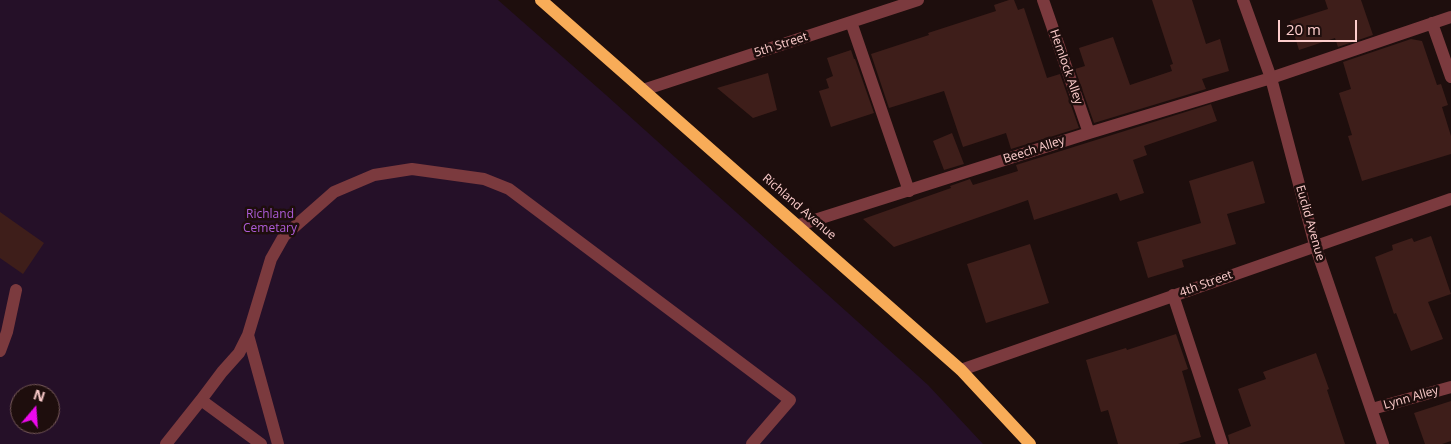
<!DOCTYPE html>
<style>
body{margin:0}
#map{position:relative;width:1451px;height:444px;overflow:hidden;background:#1e0e0d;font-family:"Open Sans",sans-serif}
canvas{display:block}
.north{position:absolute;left:10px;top:384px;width:50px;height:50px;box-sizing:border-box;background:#1e0e0d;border:1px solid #775a59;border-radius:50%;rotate:18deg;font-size:14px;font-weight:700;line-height:20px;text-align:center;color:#fdcdcc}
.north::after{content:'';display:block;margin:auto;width:18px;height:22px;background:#ec09ec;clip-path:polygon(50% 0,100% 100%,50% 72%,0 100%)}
.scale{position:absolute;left:1278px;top:20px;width:79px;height:22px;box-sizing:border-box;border:2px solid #fdcdcc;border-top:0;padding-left:6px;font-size:15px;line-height:18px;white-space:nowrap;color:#fdcdcc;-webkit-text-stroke:4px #1e0e0d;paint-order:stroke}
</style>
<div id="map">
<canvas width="1451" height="444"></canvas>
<div class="north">N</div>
<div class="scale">20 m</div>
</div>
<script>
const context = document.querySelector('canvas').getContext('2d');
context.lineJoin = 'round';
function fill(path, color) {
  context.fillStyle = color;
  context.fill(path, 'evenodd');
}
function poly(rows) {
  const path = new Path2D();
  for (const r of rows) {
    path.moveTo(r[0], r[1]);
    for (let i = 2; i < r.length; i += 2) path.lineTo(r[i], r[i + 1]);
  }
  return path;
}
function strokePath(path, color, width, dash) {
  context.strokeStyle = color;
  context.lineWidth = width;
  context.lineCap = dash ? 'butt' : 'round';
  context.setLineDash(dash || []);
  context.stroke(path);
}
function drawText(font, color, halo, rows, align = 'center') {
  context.font = font + ' "Open Sans",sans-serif';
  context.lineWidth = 5;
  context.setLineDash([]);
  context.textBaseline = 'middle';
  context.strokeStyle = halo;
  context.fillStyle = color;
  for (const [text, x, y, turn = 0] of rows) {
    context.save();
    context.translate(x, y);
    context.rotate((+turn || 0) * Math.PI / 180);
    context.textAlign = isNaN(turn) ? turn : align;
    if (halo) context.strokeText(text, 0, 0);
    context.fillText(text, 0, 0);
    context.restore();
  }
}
fill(poly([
 [0,0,498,0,606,95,928,385,983,444,0,444],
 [20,394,50,394,50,424,20,424]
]), '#251028');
fill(poly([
 [1009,0,1014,0,1018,10,1024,8,1047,78,1060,74,1079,128,1011,149,1006,133,963,147,944,91,889,108,871,54,929,35,928,33,996,11,994,5],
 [1152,0,1192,0,1206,44,1220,39,1229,71,1202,79,1206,89,1094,123,1075,69,1085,66,1079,48,1113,37,1130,85,1172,71,1170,65,1173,64],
 [1325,0,1361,0,1373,35,1338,47,1335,38,1299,50,1290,21,1328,9],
 [1411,39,1422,41,1437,85,1441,84,1448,105,1442,107,1451,136,1451,154,1362,181,1348,136,1352,135,1339,93,1351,89,1343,62],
 [851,50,854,59,855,59,874,113,831,127,819,91,829,88,826,79,833,76,827,58],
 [768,73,777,110,753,118,717,88],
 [1211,104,1217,121,1144,146,1147,155,1133,160,1144,193,1120,201,1117,193,1034,220,1028,200,894,247,863,219,951,188,950,186,970,179,973,185,1018,171,1016,165],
 [952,133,964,164,944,170,933,141],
 [1253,161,1265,203,1227,214,1236,244,1182,260,1184,267,1148,278,1137,242,1201,223,1189,181],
 [0,212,44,243,23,274,0,258],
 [1431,236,1451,294,1428,302,1443,339,1411,351,1396,313,1394,314,1375,257,1393,250,1392,245,1412,238,1414,242],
 [1030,244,1049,303,986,323,967,264],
 [1176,334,1188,369,1182,371,1201,437,1178,444,1118,444,1108,410,1101,412,1086,360,1126,348,1127,350],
 [1316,353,1329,389,1327,390,1345,444,1230,444,1228,435,1251,426,1238,389,1266,379,1263,372],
 [1451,401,1451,441,1442,444,1425,444,1414,413]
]), '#3e1e1a');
strokePath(poly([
 [1043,0,1089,133],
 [1243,0,1271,78,1315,245,1383,444],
 [851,22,909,191],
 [1432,23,1451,77],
 [643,90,918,0],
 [799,225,1089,133,1271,78,1451,17],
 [1173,295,1222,444],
 [248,335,278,444],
 [0,351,7,332,16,290],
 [961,370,1451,199],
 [201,400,261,444],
 [1372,409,1451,387],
 [166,444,201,400,222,372,239,353,248,335,271,259,284,236,334,192,374,175,412,169,484,179,509,189,790,400,752,444]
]), '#7b3a3e', 12);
strokePath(poly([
 [541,0,961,370,1030,444]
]), '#f8ac58', 12);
drawText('12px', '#fdcdcc', '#1e0e0d', [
 ["5th Street",781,45,-18],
 ["Hemlock Alley",1066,67,71],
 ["Beech Alley",1034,150,-18],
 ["Richland Avenue",799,207,41],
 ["Euclid Avenue",1310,223,74],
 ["4th Street",1206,284,-20],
 ["Lynn Alley",1411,398,-16]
]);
drawText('12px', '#ad5cd9', '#1e0e0d', [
 ["Richland",270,215],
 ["Cemetary",270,229]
]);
</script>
